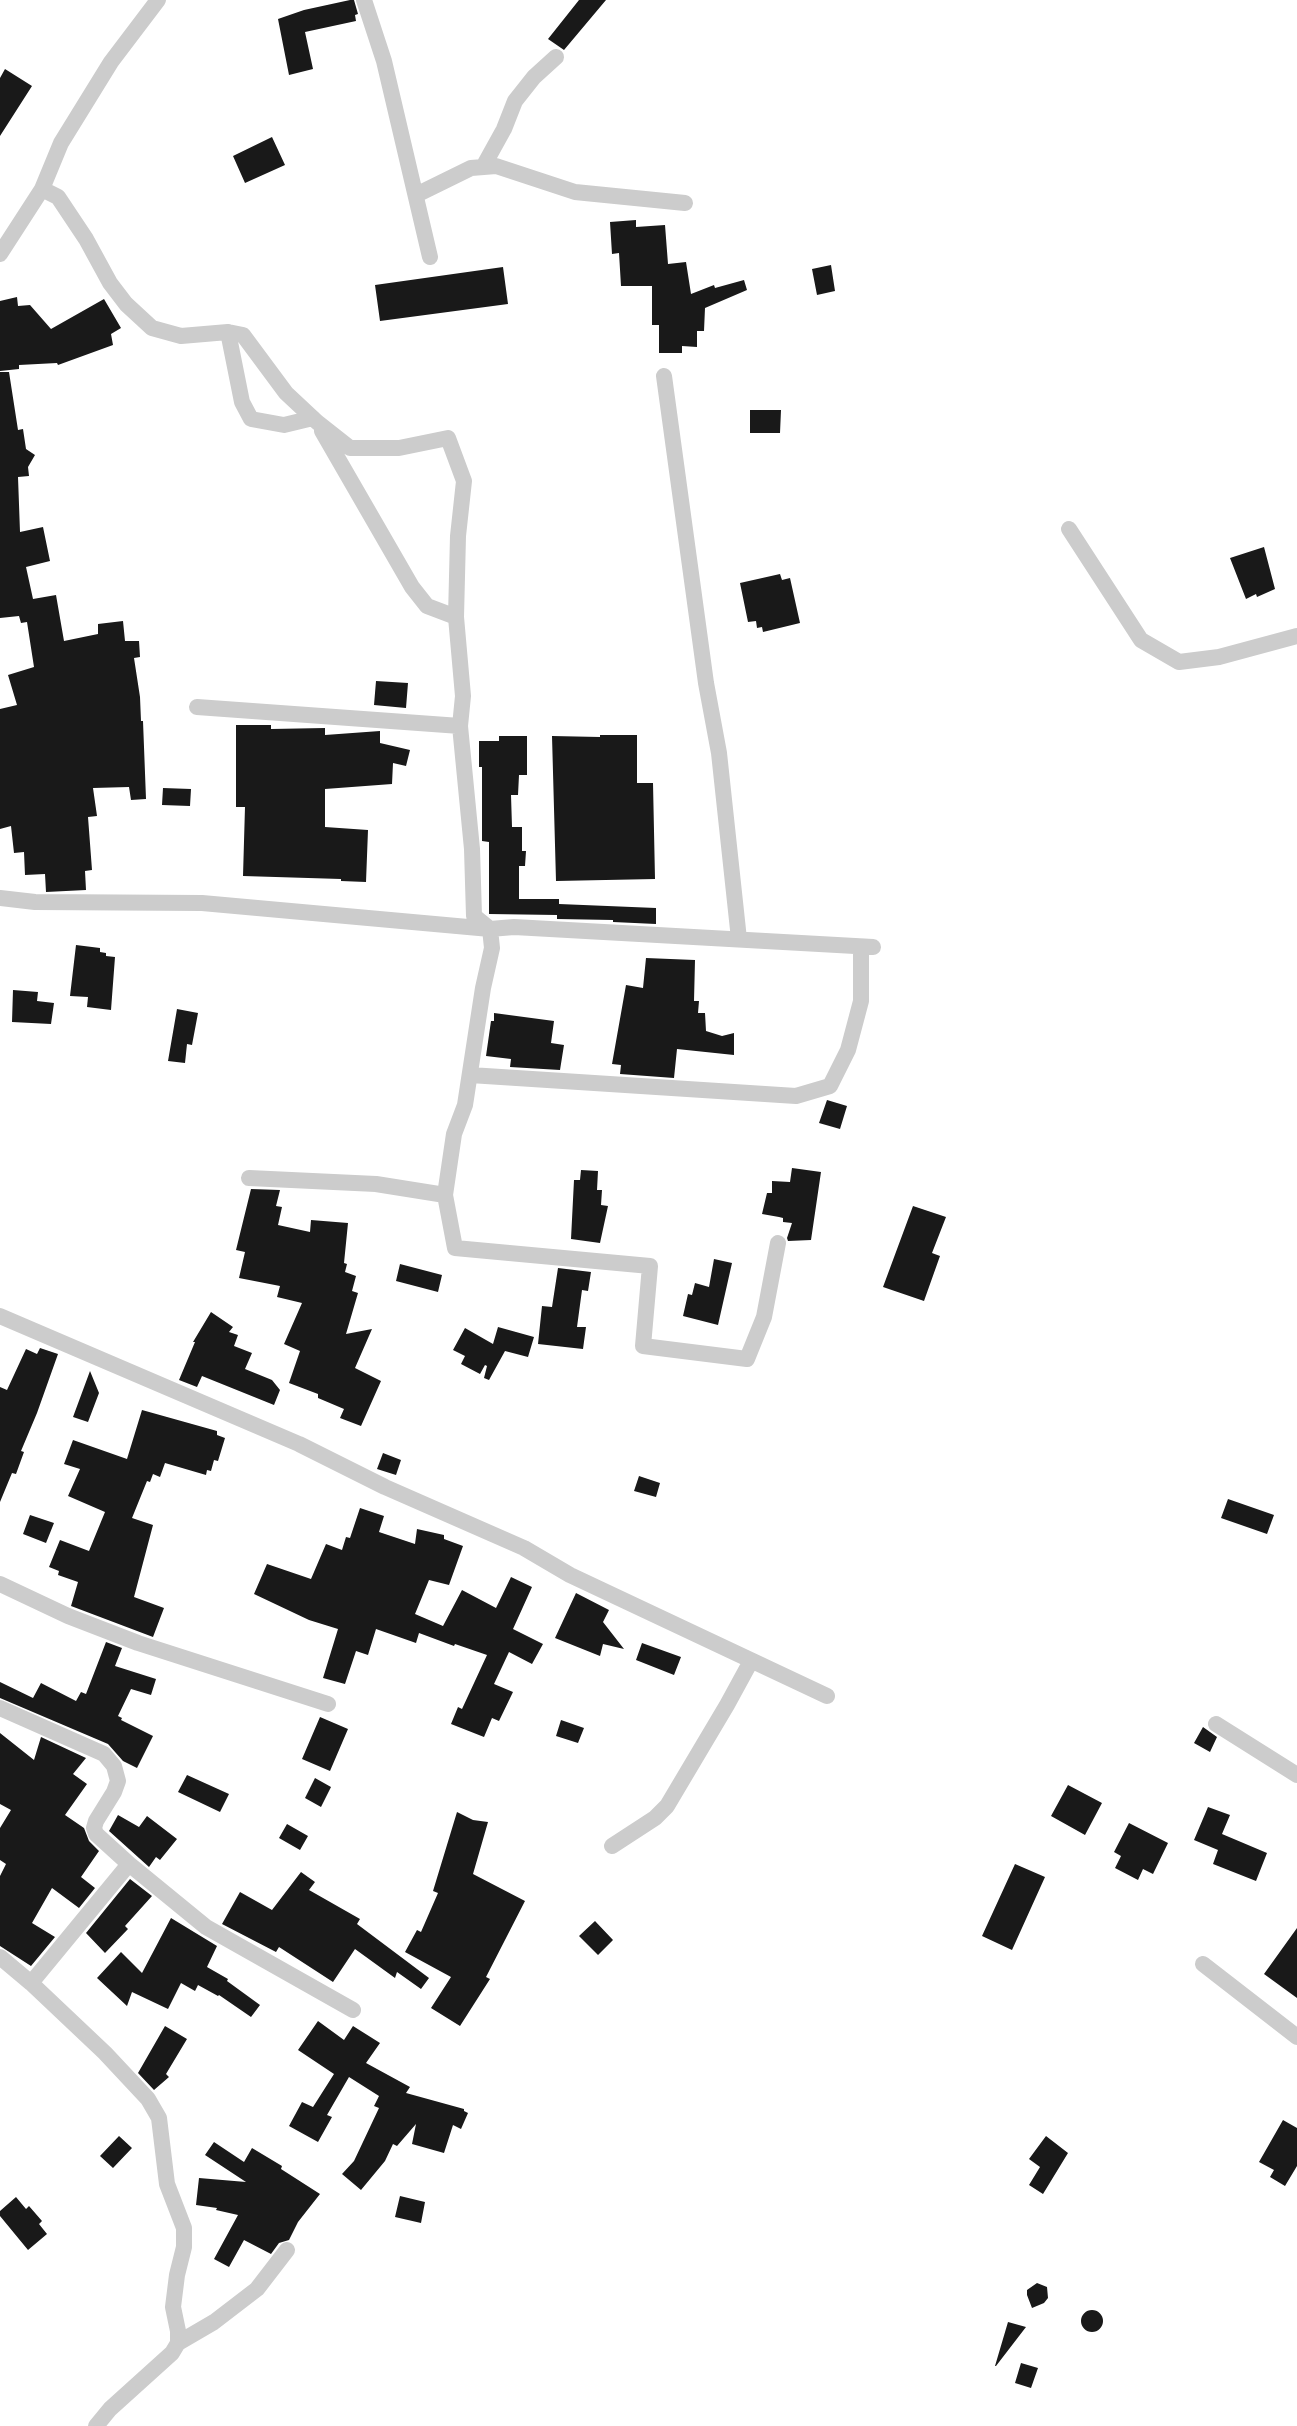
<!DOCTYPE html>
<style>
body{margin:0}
canvas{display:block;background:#fff}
</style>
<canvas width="1297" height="2426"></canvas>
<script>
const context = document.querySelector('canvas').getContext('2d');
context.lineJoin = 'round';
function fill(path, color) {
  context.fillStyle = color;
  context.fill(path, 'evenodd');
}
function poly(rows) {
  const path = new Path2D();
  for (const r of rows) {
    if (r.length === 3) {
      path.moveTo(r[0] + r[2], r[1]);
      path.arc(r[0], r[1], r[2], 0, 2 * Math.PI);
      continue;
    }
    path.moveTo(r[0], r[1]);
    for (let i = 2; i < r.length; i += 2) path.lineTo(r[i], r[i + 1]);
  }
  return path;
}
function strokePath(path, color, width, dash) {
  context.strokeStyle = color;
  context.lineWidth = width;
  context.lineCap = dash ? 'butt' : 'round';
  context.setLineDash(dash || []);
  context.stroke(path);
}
fill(poly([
 [350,0,354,0,358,14,355,15,356,21,305,32,313,69,289,75,278,19,304,10],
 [579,0,606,0,564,50,548,39],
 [5,69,32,86,0,136,0,78],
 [272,137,285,165,245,183,233,156],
 [636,220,636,227,665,225,668,264,686,262,691,294,714,285,715,288,744,280,747,290,705,308,704,331,697,331,697,347,682,346,682,353,659,353,659,325,652,325,652,286,621,286,619,253,612,254,610,222],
 [831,265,835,291,817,295,812,269],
 [503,267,508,304,380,321,375,285],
 [17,297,18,306,30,305,51,329,104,299,121,328,111,334,113,345,58,365,57,363,19,365,19,369,0,371,0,301],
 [0,372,9,372,18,430,23,429,26,449,35,455,28,467,29,476,18,477,20,532,43,527,50,561,26,567,33,599,56,595,64,641,98,634,98,624,123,621,125,641,139,641,140,657,134,658,140,697,141,721,143,721,146,799,131,800,129,787,93,788,97,816,88,817,92,870,85,871,86,890,46,892,45,874,25,875,24,852,14,853,11,826,0,829,0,709,17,705,8,675,34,667,27,622,21,623,19,616,0,618],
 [750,410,781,410,780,433,750,433],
 [1264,547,1275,589,1257,597,1256,594,1246,599,1230,558],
 [780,574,782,580,790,578,800,623,763,632,762,627,757,628,756,621,748,622,740,583],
 [376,681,408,683,406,708,374,705],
 [236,725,271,725,271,729,325,728,325,735,380,731,380,743,410,750,406,766,393,763,392,784,325,789,325,827,368,830,366,882,341,881,341,879,243,876,245,807,236,807],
 [600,735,637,735,637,783,653,783,655,879,556,881,552,736,600,737],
 [499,736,527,736,527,775,519,775,518,795,511,795,512,827,522,827,522,851,526,851,525,866,519,866,519,899,559,899,559,904,656,908,656,924,613,922,613,920,557,919,557,915,489,914,489,842,482,841,482,767,479,767,479,741,499,741],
 [163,788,191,789,190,806,162,805],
 [76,945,100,948,100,952,106,953,106,956,115,957,111,1010,87,1007,88,997,70,996],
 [646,958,695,960,694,1001,699,1001,698,1013,705,1013,706,1031,722,1036,734,1033,734,1055,677,1049,674,1078,620,1074,621,1065,612,1064,626,985,643,988],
 [13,990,38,992,37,1001,54,1003,51,1024,12,1022],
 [177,1009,198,1013,192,1045,187,1044,185,1063,168,1061],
 [494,1013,554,1021,551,1043,564,1045,560,1070,510,1067,511,1059,486,1056,491,1021,494,1021],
 [827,1100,847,1106,840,1129,819,1123],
 [792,1168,821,1172,811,1240,788,1241,787,1238,792,1223,783,1222,783,1218,779,1217,762,1214,767,1193,772,1193,772,1181,790,1182],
 [581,1170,598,1171,597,1190,602,1190,601,1205,608,1206,600,1243,571,1239,574,1180,580,1180],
 [251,1189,280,1190,276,1206,282,1207,278,1225,310,1232,311,1220,348,1223,344,1263,347,1264,345,1272,356,1276,352,1291,358,1293,346,1334,372,1329,355,1368,381,1381,361,1426,340,1418,344,1409,318,1398,318,1394,289,1383,300,1351,284,1344,302,1303,277,1297,280,1286,239,1278,245,1252,236,1250],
 [913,1206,946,1217,932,1253,940,1256,924,1301,883,1287],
 [714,1259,732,1263,718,1325,683,1316,688,1294,692,1295,695,1283,709,1287],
 [400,1264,442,1275,438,1292,396,1281],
 [558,1268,591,1272,588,1291,582,1290,577,1327,586,1327,583,1349,538,1344,542,1306,552,1307],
 [211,1312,233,1327,229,1332,238,1335,234,1346,252,1353,245,1369,272,1380,280,1390,274,1405,202,1376,197,1387,179,1380,195,1342,193,1342],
 [498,1327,534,1337,528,1357,505,1351,489,1380,484,1378,487,1366,485,1365,480,1374,461,1364,465,1356,453,1350,465,1328,493,1344],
 [40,1348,58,1354,37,1413,21,1451,24,1452,16,1474,12,1473,0,1502,0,1387,7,1390,26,1349,37,1354],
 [90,1371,99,1393,88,1422,73,1417],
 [142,1410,217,1431,217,1435,225,1438,218,1461,214,1460,211,1471,207,1470,206,1475,165,1463,160,1477,153,1474,150,1482,147,1481,132,1518,153,1525,134,1597,164,1608,153,1637,71,1606,78,1582,58,1575,59,1571,49,1567,60,1540,89,1551,105,1512,68,1496,80,1469,64,1464,73,1440,127,1459],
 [383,1453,401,1460,396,1475,377,1469],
 [639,1476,660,1483,656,1497,634,1491],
 [1228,1499,1274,1515,1267,1534,1221,1518],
 [360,1508,384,1516,379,1532,415,1544,417,1529,444,1535,444,1539,463,1546,449,1585,429,1580,415,1614,443,1626,462,1590,496,1608,511,1577,532,1587,513,1629,543,1644,532,1664,509,1652,494,1684,513,1692,499,1721,492,1718,484,1737,451,1724,458,1707,462,1709,487,1655,455,1644,454,1646,419,1633,416,1643,376,1629,368,1655,356,1651,345,1684,323,1678,338,1629,309,1620,254,1594,267,1564,311,1579,326,1544,342,1550,346,1537,350,1538],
 [30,1515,54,1523,46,1543,23,1534],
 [576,1593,609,1610,603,1622,624,1649,603,1644,600,1656,555,1638],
 [106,1642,122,1648,115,1666,156,1679,151,1695,131,1689,118,1716,122,1718,121,1720,153,1736,137,1768,123,1761,108,1744,0,1698,0,1682,33,1698,41,1683,76,1701,81,1692,86,1694],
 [642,1643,681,1657,674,1675,636,1660],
 [320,1717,348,1729,330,1771,302,1759],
 [561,1720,584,1728,578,1743,556,1736],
 [1203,1727,1217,1737,1210,1752,1194,1743],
 [0,1733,34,1760,41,1737,86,1758,73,1774,87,1784,65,1815,84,1828,89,1841,99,1851,81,1877,95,1888,79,1908,52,1888,32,1923,55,1937,31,1966,0,1946,0,1876,6,1864,0,1860,0,1828,11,1810,0,1804],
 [187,1775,229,1794,220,1812,178,1792],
 [315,1778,331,1787,321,1807,305,1798],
 [1068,1785,1102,1803,1085,1835,1051,1816],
 [1208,1807,1230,1815,1222,1834,1267,1853,1256,1881,1213,1864,1218,1850,1194,1840],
 [457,1812,473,1820,488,1822,473,1874,525,1901,486,1977,490,1979,460,2026,431,2008,451,1977,405,1952,417,1930,421,1932,438,1893,433,1891],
 [118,1815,139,1827,147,1816,177,1839,160,1860,156,1857,149,1867,109,1831],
 [1129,1823,1168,1843,1153,1874,1143,1869,1138,1880,1115,1868,1121,1856,1114,1852],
 [287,1824,308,1836,300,1850,279,1838],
 [1015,1864,1045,1877,1012,1950,982,1936],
 [301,1872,315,1882,309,1890,360,1919,357,1924,429,1978,421,1989,397,1972,395,1978,355,1949,333,1982,279,1947,276,1952,222,1924,240,1892,272,1910],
 [130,1879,152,1896,125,1926,128,1929,105,1953,86,1933],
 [171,1918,217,1946,207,1967,228,1979,227,1981,260,2005,251,2017,219,1995,218,1996,198,1985,195,1991,181,1983,168,2009,132,1992,127,2006,97,1978,121,1952,142,1973],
 [595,1921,613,1940,598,1955,579,1936],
 [1297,1928,1297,1998,1264,1974],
 [318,2021,344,2040,353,2026,380,2043,366,2063,410,2087,406,2093,464,2109,464,2111,468,2113,461,2129,453,2125,444,2153,412,2144,416,2124,397,2146,393,2144,385,2161,361,2190,342,2174,354,2161,379,2108,374,2106,379,2096,349,2077,327,2115,332,2117,318,2142,289,2126,302,2102,313,2107,334,2074,298,2050],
 [165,2026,187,2039,166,2074,169,2077,154,2090,138,2073],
 [1283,2120,1297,2128,1297,2166,1285,2186,1270,2177,1274,2170,1259,2162],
 [119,2136,132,2148,113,2168,100,2156],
 [1046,2136,1068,2153,1043,2194,1029,2185,1040,2167,1029,2159],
 [214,2142,244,2162,252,2148,282,2166,281,2169,320,2194,298,2222,289,2240,279,2243,271,2254,244,2240,229,2267,214,2259,238,2215,216,2210,217,2208,196,2205,199,2178,246,2182,205,2155],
 [400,2196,425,2202,421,2223,395,2217],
 [16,2197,26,2209,29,2206,42,2221,39,2224,47,2234,28,2250,0,2216,0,2211],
 [1037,2283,1047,2287,1048,2298,1044,2303,1032,2308,1027,2295,1027,2290],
 [1092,2321,11],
 [1008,2322,1026,2327,996,2366,995,2366],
 [1021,2363,1038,2368,1031,2388,1015,2383]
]), '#191919');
strokePath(poly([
 [364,0,384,61,430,257],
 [483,167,504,129,515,101,534,77,556,57],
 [42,189,58,197,86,239,110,283,126,304,152,328,181,336,228,332,243,335,286,393,317,422,350,448,399,448,448,438,464,481,458,536,456,617,463,696,460,726],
 [416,195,471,168,496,166,575,192,685,203],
 [0,254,42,189,61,143,111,62,158,0],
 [228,332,242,402,251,419,284,425,313,418],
 [664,376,706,683,719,753,739,939],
 [322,431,412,587,427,606,456,617],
 [1069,529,1141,640,1179,662,1219,657,1297,636],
 [197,707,460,726,472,849,474,916,490,929,492,948,483,988,465,1105,454,1134,445,1195,455,1248,650,1266,643,1346,747,1359,764,1317,778,1243],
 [0,898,35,902,202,903,490,929,514,927,873,947],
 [470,1075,796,1096,830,1086,848,1050,861,1001,861,947],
 [249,1178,376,1184,445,1195],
 [0,1316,299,1444,385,1487,524,1548,570,1575,827,1696],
 [0,1584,68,1616,138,1643,328,1704],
 [0,1708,104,1754,114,1766,118,1781,114,1792,96,1821,94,1828,96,1834,129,1864,206,1927,353,2010],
 [1216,1724,1297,1775],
 [612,1846,655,1818,667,1806,727,1705,751,1661],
 [0,1957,31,1983,105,2053,148,2099,159,2118,167,2184,184,2228,184,2247,177,2275,173,2307,178,2331,178,2343,172,2353,110,2409,96,2426],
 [1203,1964,1297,2037],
 [31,1983,129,1864],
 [178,2343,214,2322,257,2289,287,2250]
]), '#ccc', 16);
</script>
